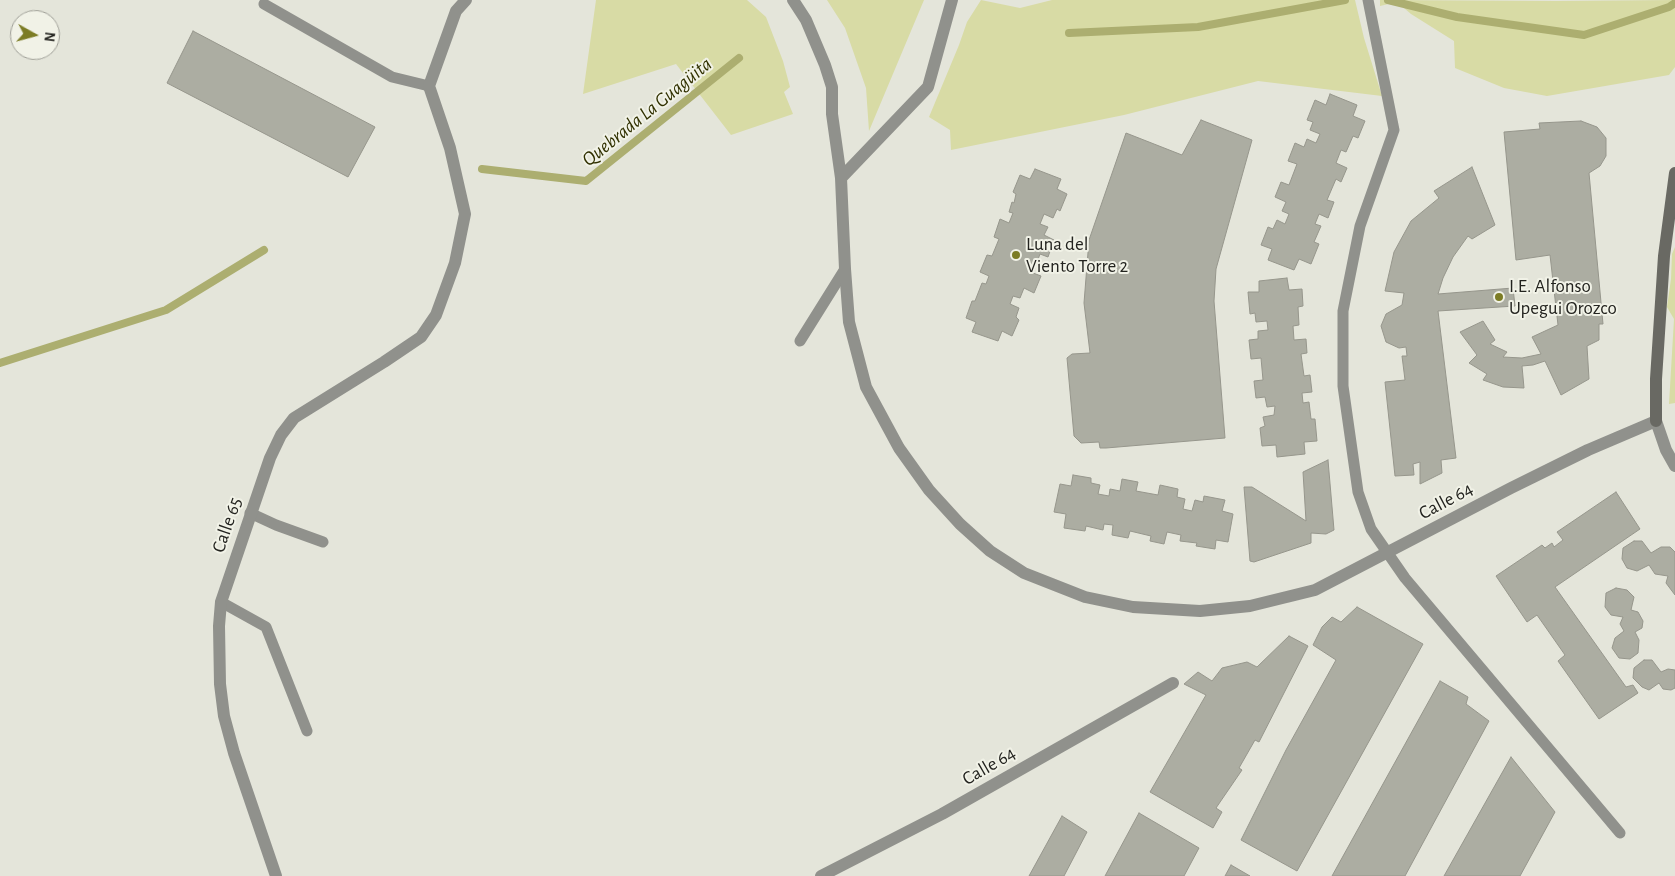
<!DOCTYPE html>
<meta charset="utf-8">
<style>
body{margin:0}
#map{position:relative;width:1675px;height:876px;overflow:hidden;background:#e4e5da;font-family:"Alegreya Sans",sans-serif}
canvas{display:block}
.north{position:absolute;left:10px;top:10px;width:50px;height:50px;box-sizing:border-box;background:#f1f2e7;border:1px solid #9f9f97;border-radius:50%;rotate:97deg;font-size:14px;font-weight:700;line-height:20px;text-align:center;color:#23231f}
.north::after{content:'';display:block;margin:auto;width:18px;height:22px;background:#7c7c25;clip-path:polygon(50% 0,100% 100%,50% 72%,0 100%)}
</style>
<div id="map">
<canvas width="1675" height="876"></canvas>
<div class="north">N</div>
</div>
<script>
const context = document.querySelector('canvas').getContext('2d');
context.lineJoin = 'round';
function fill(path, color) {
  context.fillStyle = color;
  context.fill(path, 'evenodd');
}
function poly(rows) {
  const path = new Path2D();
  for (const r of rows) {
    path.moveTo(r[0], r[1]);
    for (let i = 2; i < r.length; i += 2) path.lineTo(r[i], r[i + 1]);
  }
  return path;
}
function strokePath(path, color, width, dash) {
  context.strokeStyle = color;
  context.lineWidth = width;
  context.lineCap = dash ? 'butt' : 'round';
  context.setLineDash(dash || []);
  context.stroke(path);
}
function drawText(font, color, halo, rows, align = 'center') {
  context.font = font + ' "Alegreya Sans",sans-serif';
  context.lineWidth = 4;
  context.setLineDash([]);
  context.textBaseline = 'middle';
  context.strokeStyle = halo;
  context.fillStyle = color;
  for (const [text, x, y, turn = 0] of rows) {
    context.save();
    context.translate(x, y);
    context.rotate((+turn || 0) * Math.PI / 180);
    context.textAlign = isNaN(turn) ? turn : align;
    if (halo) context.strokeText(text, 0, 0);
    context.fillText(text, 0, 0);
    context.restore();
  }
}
fill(poly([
 [596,0,747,0,766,17,783,61,790,87,784,92,793,114,731,135,676,64,583,94],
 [827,0,924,0,869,131,866,88,845,28],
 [981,0,1020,8,1052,0,1355,0,1364,38,1382,96,1258,81,1124,115,951,150,950,130,929,117,959,45,967,22],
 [1380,0,1556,1,1675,0,1675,67,1669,75,1547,96,1504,88,1455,68,1454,41,1411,14,1397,2,1380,6],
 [1675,247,1675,403,1669,404,1674,319,1667,307,1671,279,1672,254]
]), '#d8dba5');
strokePath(poly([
 [1388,0,1457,17,1584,35,1669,7,1675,3],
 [1069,33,1198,27,1345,0],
 [482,169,586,181,739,58],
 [0,363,166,310,264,250]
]), '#acae70', 8);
const building = poly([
 [193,31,375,127,348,177,167,83,193,31],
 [1330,94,1357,105,1353,116,1365,121,1358,138,1353,136,1346,152,1341,150,1336,163,1347,168,1341,182,1336,179,1327,200,1334,202,1328,218,1319,214,1315,224,1321,226,1314,242,1319,244,1311,264,1299,259,1294,270,1268,260,1272,249,1261,245,1268,227,1273,229,1277,220,1285,224,1289,214,1282,211,1286,202,1275,197,1281,182,1289,185,1297,164,1288,161,1295,143,1304,147,1307,139,1316,143,1320,134,1310,130,1313,122,1307,120,1315,100,1326,105,1330,94],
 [1201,120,1252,140,1216,269,1214,301,1225,438,1106,448,1100,448,1099,442,1081,443,1074,436,1067,358,1072,354,1090,353,1084,303,1089,240,1126,133,1182,155,1201,120],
 [1581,121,1597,127,1606,138,1606,156,1600,166,1589,173,1603,324,1599,324,1599,340,1587,346,1589,379,1561,395,1545,361,1533,365,1522,366,1524,388,1503,387,1483,380,1487,374,1469,363,1477,355,1460,332,1483,321,1495,340,1490,344,1507,352,1503,357,1522,358,1541,354,1532,337,1558,325,1550,255,1516,260,1504,132,1540,129,1539,123,1581,121],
 [1472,167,1495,225,1472,239,1468,236,1453,257,1443,278,1438,294,1513,288,1515,306,1438,311,1456,458,1441,460,1442,473,1420,484,1420,462,1413,464,1414,475,1395,476,1385,382,1405,380,1402,356,1407,356,1406,347,1399,348,1386,342,1381,326,1386,314,1402,305,1404,293,1385,291,1394,252,1411,221,1439,198,1434,191,1472,167],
 [1035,169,1061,179,1057,189,1067,194,1060,211,1057,209,1053,218,1044,214,1040,224,1048,227,1044,235,1054,240,1048,257,1040,254,1033,273,1041,276,1034,293,1024,288,1020,298,1013,296,1010,304,1019,308,1016,317,1019,320,1012,336,1002,331,998,341,972,332,976,322,966,318,972,301,975,301,982,283,986,284,989,276,980,272,987,255,992,256,999,239,994,237,1000,219,1009,223,1013,213,1009,212,1012,202,1014,203,1016,194,1013,192,1020,175,1030,179,1035,169],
 [1287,278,1289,290,1302,289,1303,306,1298,307,1299,325,1293,326,1294,340,1306,339,1307,353,1301,354,1304,376,1310,375,1312,392,1302,393,1303,403,1309,402,1311,419,1315,419,1317,441,1304,442,1305,454,1277,457,1276,445,1262,446,1260,428,1265,426,1263,417,1274,415,1275,406,1267,407,1265,397,1256,398,1254,381,1263,380,1261,358,1251,359,1249,340,1258,339,1258,331,1268,330,1267,321,1256,322,1255,313,1250,314,1248,292,1259,292,1259,281,1287,278],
 [1328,460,1334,530,1326,534,1311,533,1311,543,1254,562,1250,561,1244,487,1252,487,1306,521,1303,472,1328,460],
 [1073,475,1091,478,1091,483,1100,485,1098,494,1109,496,1110,489,1120,491,1122,479,1138,482,1136,491,1158,495,1160,485,1178,489,1177,497,1185,499,1183,509,1192,511,1195,500,1203,502,1204,496,1225,500,1222,511,1233,514,1228,542,1216,540,1215,549,1196,546,1197,543,1180,541,1181,535,1167,532,1164,544,1150,541,1151,536,1130,531,1128,538,1112,535,1113,525,1104,524,1103,530,1086,526,1085,531,1064,528,1066,514,1054,512,1060,484,1071,486,1073,475],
 [1616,492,1640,529,1555,587,1626,687,1633,685,1638,693,1599,719,1558,661,1565,655,1537,615,1527,622,1496,576,1542,545,1545,548,1552,543,1554,547,1563,540,1557,532,1616,492],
 [1634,541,1642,541,1651,553,1661,547,1670,547,1675,552,1675,595,1666,583,1668,576,1655,574,1649,565,1637,571,1627,568,1622,559,1623,548,1634,541],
 [1616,588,1627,590,1634,597,1631,610,1638,612,1643,621,1642,628,1635,632,1639,640,1638,653,1630,659,1619,658,1612,648,1615,638,1624,631,1620,624,1623,617,1611,615,1605,607,1606,593,1616,588],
 [1357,607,1423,644,1297,871,1241,840,1286,750,1336,660,1313,645,1322,627,1332,617,1341,622,1357,607],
 [1289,636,1308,646,1259,742,1255,740,1239,768,1242,770,1216,808,1222,812,1213,828,1150,792,1206,695,1184,684,1198,672,1212,681,1222,668,1247,662,1257,667,1289,636],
 [1644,660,1652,660,1661,672,1668,669,1675,670,1675,688,1671,690,1663,689,1659,683,1649,690,1642,687,1633,678,1634,668,1644,660],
 [1440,681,1468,697,1466,704,1489,721,1405,876,1332,876,1440,681],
 [1511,757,1555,812,1520,876,1444,876,1511,757],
 [1139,813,1199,848,1184,876,1105,876,1139,813],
 [1062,816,1087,832,1064,876,1029,876,1062,816],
 [1231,865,1250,876,1225,876,1231,865]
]);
fill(building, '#acada2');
strokePath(building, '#96968c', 1);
strokePath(poly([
 [1368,0,1394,130,1360,226,1343,311,1343,386,1358,492,1371,529,1405,578,1620,833],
 [264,4,392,77,429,86],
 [800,341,845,269],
 [250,513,276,525,323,542],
 [221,602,266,627,307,731]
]), '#90918c', 11);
strokePath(poly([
 [793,0,806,20,825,65,832,87,832,114,841,178],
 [952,0,928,87,841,178,845,269,849,322,866,387,899,448,929,490,960,524,990,551,1024,573,1085,597,1133,607,1200,611,1250,606,1315,590,1511,488,1588,450,1656,421,1666,450,1675,466],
 [276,876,234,753,224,716,220,684,219,626,221,602,270,458,281,435,294,418,384,362,421,337,436,315,455,263,465,214,450,148,429,86,456,11,466,0],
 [821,876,942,814,1173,683]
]), '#90918c', 12);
strokePath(poly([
 [1656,421,1656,379,1664,256,1675,173]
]), '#696963', 12);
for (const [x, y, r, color] of [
 [1016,255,5,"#7c7c25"],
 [1499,297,5,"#7c7c25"]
]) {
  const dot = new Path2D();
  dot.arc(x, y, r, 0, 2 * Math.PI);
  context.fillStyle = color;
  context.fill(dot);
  strokePath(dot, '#f1f2e7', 2);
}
drawText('19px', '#23231f', '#f1f2e7', [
 ["Luna del",1026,244],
 ["Viento Torre 2",1026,266],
 ["I.E. Alfonso",1509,286],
 ["Upegui Orozco",1509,308]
], 'left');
drawText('19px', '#23231f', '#f1f2e7', [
 ["Calle 64",1446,501,-28],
 ["Calle 65",227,525,-71],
 ["Calle 64",989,766,-30]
]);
drawText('italic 20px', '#303000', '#f1f2e7', [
 ["Quebrada La Guagüita",647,112,-39]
]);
</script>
